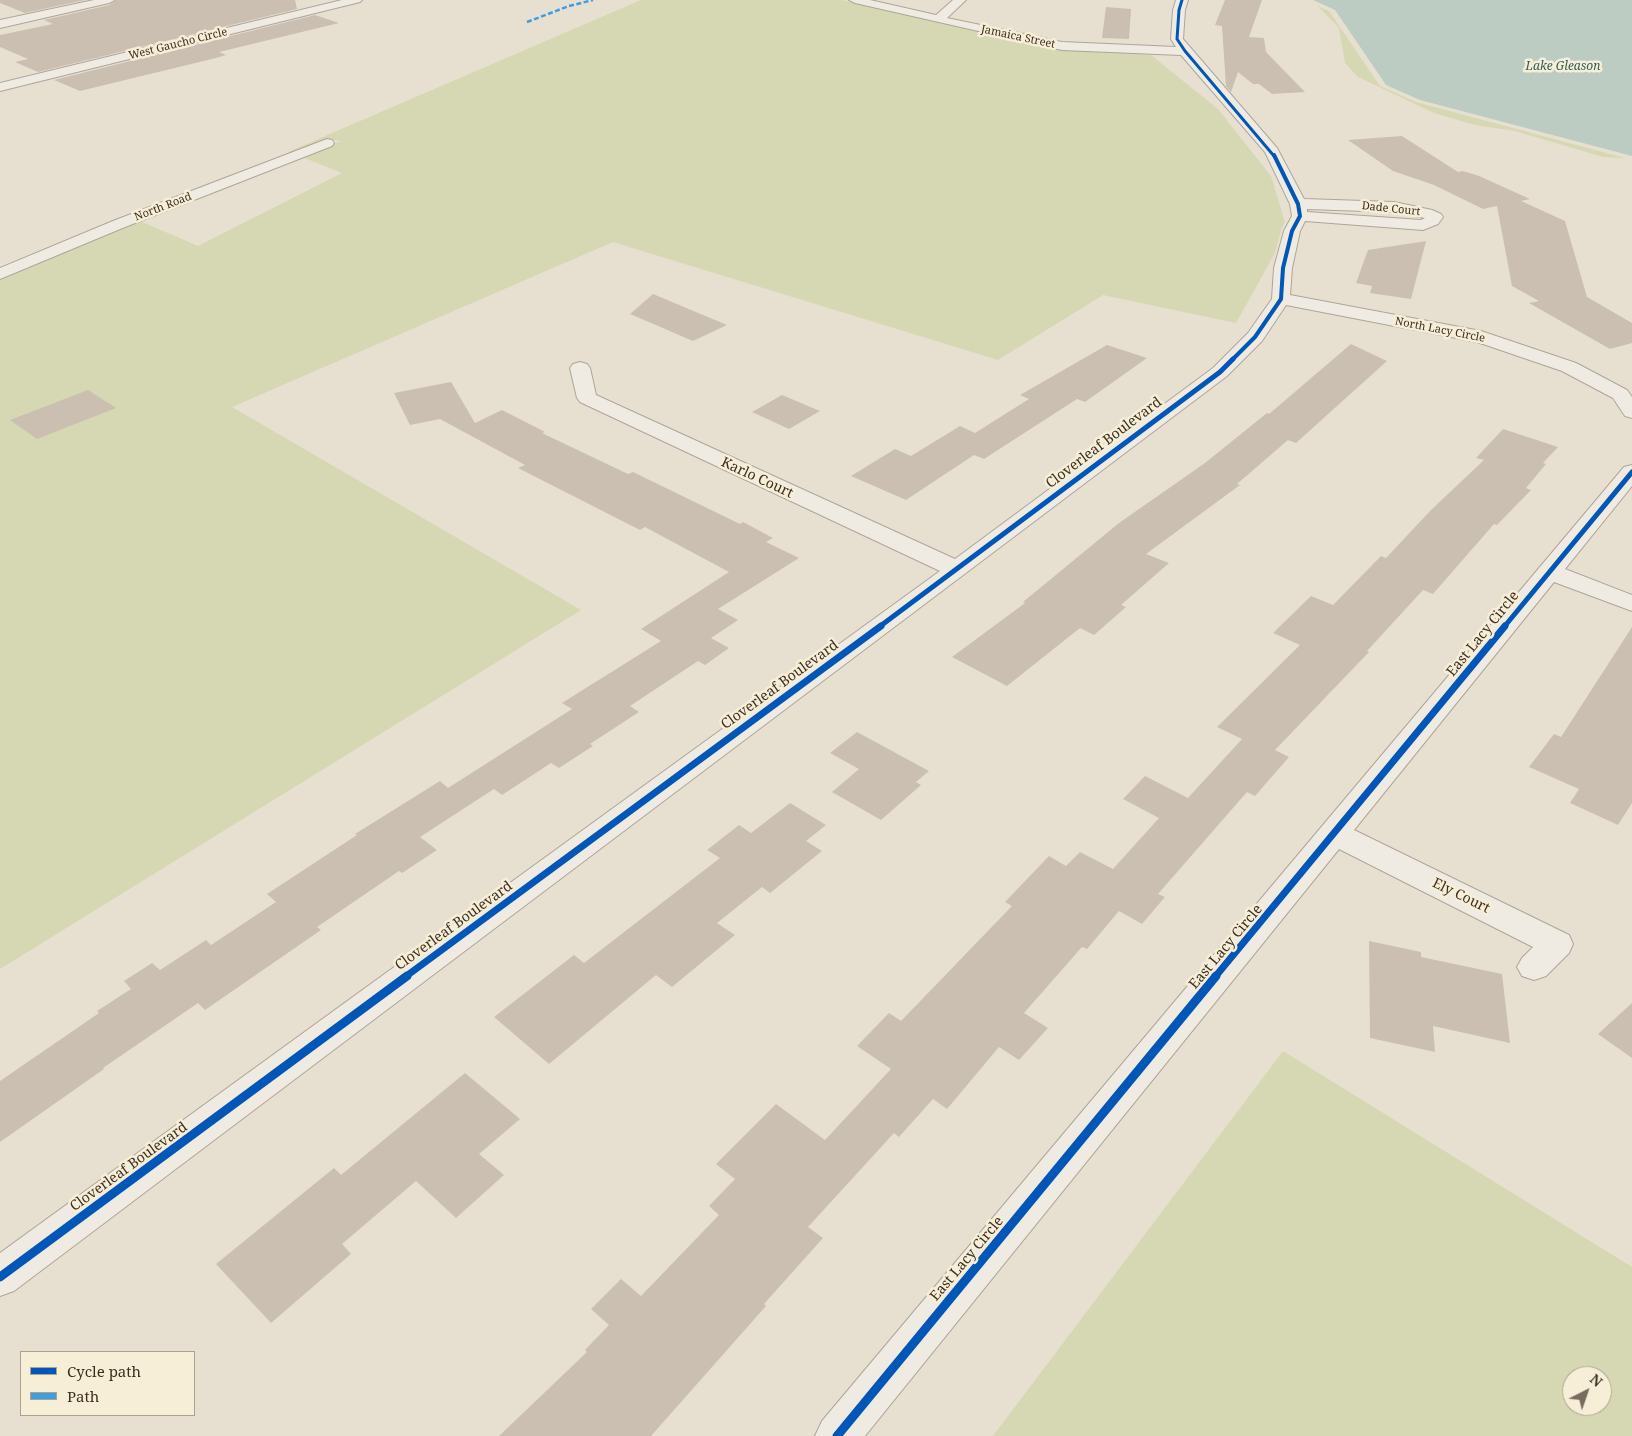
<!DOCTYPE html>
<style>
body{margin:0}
#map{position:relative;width:1632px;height:1436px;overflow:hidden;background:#e7e0d1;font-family:"Noto Serif",serif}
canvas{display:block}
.legend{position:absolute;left:20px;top:1351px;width:175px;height:65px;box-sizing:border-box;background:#f7eed8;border:1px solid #ada18e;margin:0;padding:6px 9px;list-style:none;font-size:15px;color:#3d2e20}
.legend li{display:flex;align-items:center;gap:10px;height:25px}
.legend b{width:25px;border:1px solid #ada18e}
.north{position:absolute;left:1562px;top:1366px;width:50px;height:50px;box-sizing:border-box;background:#f7eed8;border:1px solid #ada18e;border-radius:50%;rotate:41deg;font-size:14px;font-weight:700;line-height:20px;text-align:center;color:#3d2e20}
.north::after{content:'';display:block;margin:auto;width:18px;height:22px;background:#786c5e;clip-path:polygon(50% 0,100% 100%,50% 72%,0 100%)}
</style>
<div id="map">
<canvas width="1632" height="1436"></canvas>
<ul class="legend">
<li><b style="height:6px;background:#0057b8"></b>Cycle path</li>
<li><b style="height:6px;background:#3f9de0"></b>Path</li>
</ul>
<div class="north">N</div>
</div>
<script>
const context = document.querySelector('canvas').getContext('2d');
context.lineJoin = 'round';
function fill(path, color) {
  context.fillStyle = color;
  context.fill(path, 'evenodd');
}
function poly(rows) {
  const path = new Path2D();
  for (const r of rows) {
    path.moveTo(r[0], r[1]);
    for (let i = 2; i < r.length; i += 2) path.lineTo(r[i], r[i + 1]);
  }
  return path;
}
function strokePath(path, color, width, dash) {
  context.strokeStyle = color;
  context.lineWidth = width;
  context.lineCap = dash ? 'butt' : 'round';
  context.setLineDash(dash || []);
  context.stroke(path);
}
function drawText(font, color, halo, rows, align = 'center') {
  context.font = font + ' "Noto Serif",serif';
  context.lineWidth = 5;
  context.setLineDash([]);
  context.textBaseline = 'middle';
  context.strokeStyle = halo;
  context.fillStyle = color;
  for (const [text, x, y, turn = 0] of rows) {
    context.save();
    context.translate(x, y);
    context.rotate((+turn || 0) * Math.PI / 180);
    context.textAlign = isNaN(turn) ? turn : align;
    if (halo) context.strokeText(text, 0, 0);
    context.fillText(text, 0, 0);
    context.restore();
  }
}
fill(poly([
 [641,0,842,0,1010,39,1057,48,1151,55,1218,109,1271,176,1285,222,1281,230,1275,253,1236,323,1103,295,998,360,613,242,232,407,581,610,0,969,0,280,140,221,198,246,342,173,302,157,341,141,328,139,291,153,288,152],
 [1318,6,1329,11,1380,86,1416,102,1625,158,1603,157,1515,131,1475,125,1434,113,1358,77,1345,63,1339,28],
 [1283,1051,1632,1267,1632,1436,993,1436],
 [1572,1376,1602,1376,1602,1406,1572,1406]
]), '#d6d7b3');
fill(poly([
 [1313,0,1632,0,1632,156,1420,100,1386,85,1335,10]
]), '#bcccc2');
fill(poly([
 [0,0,85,0,25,13,0,3],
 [117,0,295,0,297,9,38,72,15,62,28,59,0,47,0,35,53,24,44,20,109,5],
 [1225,0,1262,0,1249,37,1264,38,1266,52,1305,92,1272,94,1259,84,1253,84,1238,72,1231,92,1226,86,1222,26,1215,25],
 [1106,7,1131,9,1129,39,1102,38],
 [315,15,339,23,219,52,226,55,216,58,80,91,54,80],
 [1402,136,1458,172,1463,171,1479,176,1530,199,1521,201,1565,221,1587,297,1632,323,1632,343,1610,349,1529,303,1539,301,1512,286,1497,206,1483,209,1434,185,1393,171,1348,140],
 [1426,241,1411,299,1370,293,1372,286,1356,283,1368,250],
 [653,294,727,325,693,341,630,314],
 [1351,344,1387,361,1296,443,1288,440,1237,484,1240,485,1146,554,1169,563,1121,605,1126,607,1094,635,1080,628,1007,686,952,657,1025,603,1023,602,1119,523,1205,463,1267,413,1269,414],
 [1107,345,1147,358,1085,402,1077,399,984,459,974,455,906,500,851,476,895,449,911,456,960,426,975,433,1029,399,1020,395],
 [451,382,475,423,502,410,545,432,542,433,628,474,633,472,740,524,743,522,773,538,766,542,799,558,718,609,738,620,711,638,729,648,705,665,698,661,630,706,639,712,590,744,593,746,559,768,551,763,502,795,494,789,420,837,437,850,402,873,399,871,317,927,321,930,205,1010,198,1003,103,1068,104,1069,0,1142,0,1081,99,1013,97,1011,131,989,124,981,152,963,160,970,206,940,211,945,276,902,267,894,357,835,355,834,440,781,448,788,572,709,562,703,661,641,641,629,729,572,645,527,640,530,518,468,525,465,440,419,410,425,394,393],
 [88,390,116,408,37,439,10,420],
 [782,395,820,411,789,429,752,412],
 [1503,429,1558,447,1543,463,1546,464,1526,488,1531,490,1497,525,1494,524,1433,594,1423,590,1367,651,1369,652,1275,750,1289,757,1255,796,1247,792,1158,894,1165,897,1142,924,1119,911,1087,949,1082,947,1024,1013,1048,1028,1019,1060,999,1047,947,1109,933,1099,899,1137,894,1133,808,1227,823,1238,764,1304,766,1306,651,1436,499,1436,587,1352,585,1350,609,1325,591,1309,621,1279,641,1296,719,1215,709,1206,735,1179,716,1164,776,1104,825,1140,891,1069,857,1046,889,1013,901,1021,1012,906,1005,902,1049,856,1066,866,1080,852,1113,869,1159,818,1123,799,1145,776,1188,798,1242,739,1217,727,1300,645,1273,633,1311,596,1333,605,1381,556,1386,558,1431,510,1484,460,1476,458],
 [1632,627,1632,803,1618,825,1570,803,1579,789,1529,767,1554,734,1561,737],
 [857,732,929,771,916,782,921,785,881,820,832,792,859,769,830,753],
 [790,803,826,825,806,841,822,851,770,893,762,887,717,923,735,935,672,987,656,975,549,1064,494,1017,574,955,584,963,720,858,707,850,739,825,751,833],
 [1369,941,1421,952,1421,957,1502,974,1510,1043,1433,1026,1435,1052,1370,1038],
 [1632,1003,1632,1058,1598,1034],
 [465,1073,520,1119,479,1154,504,1175,456,1218,416,1181,342,1244,351,1254,271,1323,216,1264,334,1168,341,1175]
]), '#cbbfb2');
const street = poly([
 [94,0,115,0,109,3,0,28,0,20,94,0],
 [342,0,362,0,360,2,0,91,0,83,342,0],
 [849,0,870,0,936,15,953,0,966,0,947,18,1062,42,1176,47,1171,39,1173,10,1176,0,1188,0,1185,10,1183,39,1277,148,1304,199,1394,202,1432,210,1441,214,1443,217,1438,224,1423,230,1305,221,1300,231,1292,268,1290,295,1481,331,1576,363,1627,390,1632,397,1632,418,1625,416,1613,398,1562,371,1477,342,1286,305,1262,341,1227,376,14,1291,0,1296,0,1253,940,571,580,402,577,398,570,368,573,364,580,362,587,364,590,368,596,395,955,559,1213,368,1248,333,1272,299,1274,268,1284,231,1292,216,1290,204,1265,152,1181,55,1062,50,855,3,849,0],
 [1307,209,1394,212,1425,218,1421,220,1307,212,1307,209],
 [327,139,332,140,334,143,332,146,125,227,0,279,0,268,113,221,327,139],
 [1632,465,1632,486,1565,569,1632,595,1632,611,1554,582,1354,830,1569,935,1573,944,1569,953,1546,976,1534,980,1522,976,1517,967,1522,958,1533,947,1339,849,865,1436,815,1436,822,1421,1624,467,1632,465]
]);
strokePath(street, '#ada599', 2);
fill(street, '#efebe3');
strokePath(poly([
 [527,22,569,6,593,0]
]), '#3f9de0', 2.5, [5, 2.5]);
strokePath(poly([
 [1182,0,1179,10,1177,39,1185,51,1274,156]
]), '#0057b8', 3);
strokePath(poly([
 [1232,360,1255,337,1281,299,1283,268,1292,231,1300,216,1298,204,1274,155]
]), '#0057b8', 4);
strokePath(poly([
 [879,627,1220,372,1233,359],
 [1504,627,1632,472]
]), '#0057b8', 5);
strokePath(poly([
 [405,977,881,626],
 [1215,977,1505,626]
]), '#0057b8', 7);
strokePath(poly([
 [0,1277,407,976],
 [837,1436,1216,976]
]), '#0057b8', 9);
drawText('11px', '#3d2e20', '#f7eed8', [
 ["Jamaica Street",1018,37,12],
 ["West Gaucho Circle",178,44,-14],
 ["North Road",163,207,-21],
 ["Dade Court",1391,209,6],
 ["North Lacy Circle",1440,330,11]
]);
drawText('italic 12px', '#2f5d5a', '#f7eed8', [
 ["Lake Gleason",1563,67]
]);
drawText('14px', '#3d2e20', '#f7eed8', [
 ["Cloverleaf Boulevard",1104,443,-37],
 ["Karlo Court",757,478,25],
 ["East Lacy Circle",1483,634,-51],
 ["Cloverleaf Boulevard",780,685,-36],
 ["Ely Court",1461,896,26],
 ["Cloverleaf Boulevard",454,926,-36],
 ["East Lacy Circle",1226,947,-50],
 ["Cloverleaf Boulevard",129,1167,-36],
 ["East Lacy Circle",967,1259,-50]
]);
</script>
